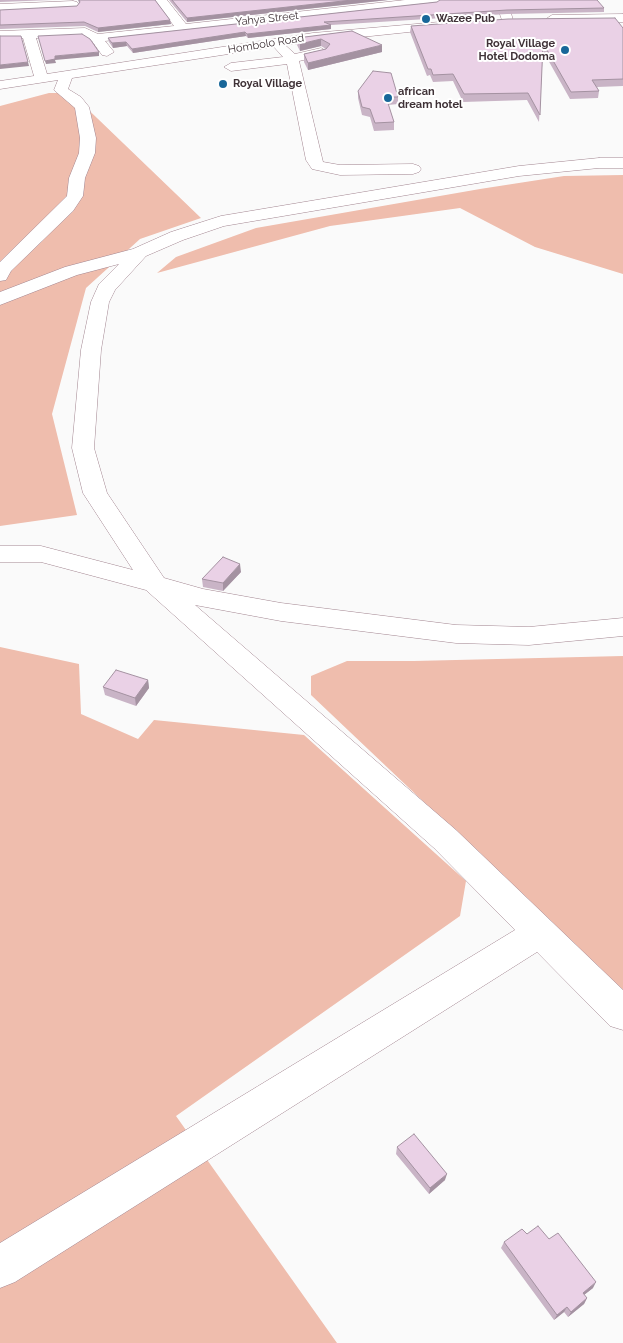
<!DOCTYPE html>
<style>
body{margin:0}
canvas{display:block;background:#fafafa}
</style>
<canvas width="623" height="1343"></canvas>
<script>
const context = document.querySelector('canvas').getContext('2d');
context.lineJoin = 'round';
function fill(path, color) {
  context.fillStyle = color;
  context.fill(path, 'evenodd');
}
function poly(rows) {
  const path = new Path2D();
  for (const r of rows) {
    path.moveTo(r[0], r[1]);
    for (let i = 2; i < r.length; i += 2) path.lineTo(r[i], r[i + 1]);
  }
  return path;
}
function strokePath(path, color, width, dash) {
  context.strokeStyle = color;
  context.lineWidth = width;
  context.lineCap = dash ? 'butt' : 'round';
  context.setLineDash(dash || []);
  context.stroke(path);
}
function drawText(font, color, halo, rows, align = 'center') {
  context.font = font + ' Raleway,sans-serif';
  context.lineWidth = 4;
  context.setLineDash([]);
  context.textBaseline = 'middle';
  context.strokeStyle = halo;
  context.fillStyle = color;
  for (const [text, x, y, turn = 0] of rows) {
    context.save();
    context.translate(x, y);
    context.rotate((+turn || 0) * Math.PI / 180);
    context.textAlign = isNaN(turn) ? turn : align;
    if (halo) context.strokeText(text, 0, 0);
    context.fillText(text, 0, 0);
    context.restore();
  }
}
fill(poly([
 [49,93,71,93,201,218,140,239,86,288,52,414,77,515,0,526,0,106],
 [623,175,623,274,535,247,460,208,330,226,157,273,176,257,256,228,480,189,564,176],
 [0,647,79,664,81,714,138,739,154,720,304,735,466,881,460,916,176,1116,337,1343,0,1343],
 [623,656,623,991,311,695,311,676,347,661,414,661]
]), '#efbdad');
const minor = poly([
 [155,0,167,0,186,24,405,0,443,0,437,4,105,41,114,52,107,56,102,55,92,41,83,36,36,38,47,74,313,33,451,21,453,24,451,27,447,28,285,45,295,54,321,48,328,52,326,55,299,61,323,162,340,165,413,164,419,166,421,169,419,172,413,174,340,175,312,169,306,160,287,64,231,71,224,67,231,63,283,57,274,47,72,78,68,89,81,97,89,107,96,138,95,153,85,178,83,196,73,211,11,271,6,280,0,281,0,262,67,196,69,178,79,153,80,138,75,108,54,90,58,80,0,89,0,81,34,76,23,38,0,39,0,31,85,28,98,34,174,26,155,0],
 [495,0,507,0,513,20,511,23,503,23,495,0],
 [73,1,77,2,79,5,77,8,0,12,0,4,73,1],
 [623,14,623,22,552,23,546,19,552,15,623,14],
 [599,158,623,158,623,168,599,168,519,176,224,226,183,240,146,256,115,290,109,302,101,350,94,448,107,493,164,578,203,589,281,603,456,625,529,627,623,618,623,636,529,645,456,643,281,621,195,605,456,830,623,990,623,1030,610,1026,537,952,15,1282,0,1288,0,1243,515,930,434,848,146,590,41,562,0,562,0,546,41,546,133,570,83,493,72,448,81,350,91,302,99,284,119,264,77,275,0,305,0,292,65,267,133,249,171,232,221,216,519,166,599,158]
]);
strokePath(minor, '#a28590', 1);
fill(minor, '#fff');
fill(poly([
 [0,0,52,0,0,2],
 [78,0,155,0,170,20,171,24,98,32,85,26,0,29,0,10,77,6,79,3],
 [169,0,388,0,187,22],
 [437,2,604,8,604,12,507,14,331,25,331,29,248,38,246,36,133,53,127,46,113,48,109,42,108,38],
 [411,26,623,27,623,86,597,87,599,91,598,98,570,99,543,51,539,122,527,100,463,102,453,81,433,82,430,75,427,76,410,32],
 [352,31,382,52,308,70,304,62,304,54,326,49,321,46,300,51,297,45,297,38],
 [358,91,398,97,398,104,388,105,394,122,394,130,374,131,370,117,362,115,358,98],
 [241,572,223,591,203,587,202,579],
 [148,680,149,688,136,706,105,695,103,687],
 [397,1147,445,1180,429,1194,396,1154],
 [527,1234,593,1288,584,1295,587,1298,584,1304,568,1317,564,1312,554,1320,501,1248,504,1242]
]), '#c9b4c6');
fill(poly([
 [352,0,388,0,187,22,187,18],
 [170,20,171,24,98,32,98,28],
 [331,25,331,29,248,38,247,34],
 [245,32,246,36,133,53,132,49],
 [321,39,321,46,300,51,300,44],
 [126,42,127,46,113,48,112,43],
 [382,45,382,52,308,70,308,63],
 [99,52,99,56,55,60,56,63,46,64,45,61,55,56],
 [28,62,29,66,0,69,0,65],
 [240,564,241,572,223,591,223,583],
 [148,680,149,688,136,706,135,698],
 [447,1174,445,1180,429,1194,430,1188],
 [596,1282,593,1288,580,1298,583,1293],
 [587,1298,584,1304,568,1317,571,1312],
 [567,1307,564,1312,554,1320,557,1315]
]), '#a492a1');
const building = poly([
 [79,0,155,0,170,20,98,28,84,22,0,25,0,10,77,6,80,2,79,0],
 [172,0,352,0,187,18,172,0],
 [440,0,597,0,604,8,507,10,324,22,331,25,247,34,245,32,132,49,126,42,112,43,108,38,437,2,440,0],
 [615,18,623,28,623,79,592,80,599,91,571,92,543,43,540,115,528,93,464,94,453,74,433,75,431,69,428,69,411,26,508,19,615,18],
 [352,31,382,45,308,63,304,54,326,49,330,44,321,39,300,44,297,38,352,31],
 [82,34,90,39,99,52,55,56,55,59,45,61,38,36,82,34],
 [0,36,21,36,28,62,0,65,0,36],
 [373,71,391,73,398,97,386,97,394,122,375,123,370,109,362,107,358,91,373,71],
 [223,557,240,564,223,583,202,579,223,557],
 [116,670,148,680,135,698,103,687,116,670],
 [414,1134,447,1174,430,1188,397,1147,414,1134],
 [538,1226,549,1239,558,1233,596,1282,583,1293,587,1298,571,1312,567,1307,557,1315,504,1242,522,1229,527,1234,538,1226]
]);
fill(building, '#ead1e6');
strokePath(building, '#a492a1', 1);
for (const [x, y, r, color] of [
 [426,19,5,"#186799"],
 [565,50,5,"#186799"],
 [223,84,5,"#186799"],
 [388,98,5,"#186799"]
]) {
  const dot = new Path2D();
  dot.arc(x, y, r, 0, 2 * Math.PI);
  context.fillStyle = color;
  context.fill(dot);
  strokePath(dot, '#fff', 2);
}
drawText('11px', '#3f3237', '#fff', [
 ["Yahya Street",267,19,-6],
 ["Hombolo Road",266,44,-9]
]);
drawText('bold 11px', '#3f3237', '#fff', [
 ["Wazee Pub",436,19],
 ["Royal Village",555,44,"right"],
 ["Hotel Dodoma",555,57,"right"],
 ["Royal Village",233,84],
 ["african",398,92],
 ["dream hotel",398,105]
], 'left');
</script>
